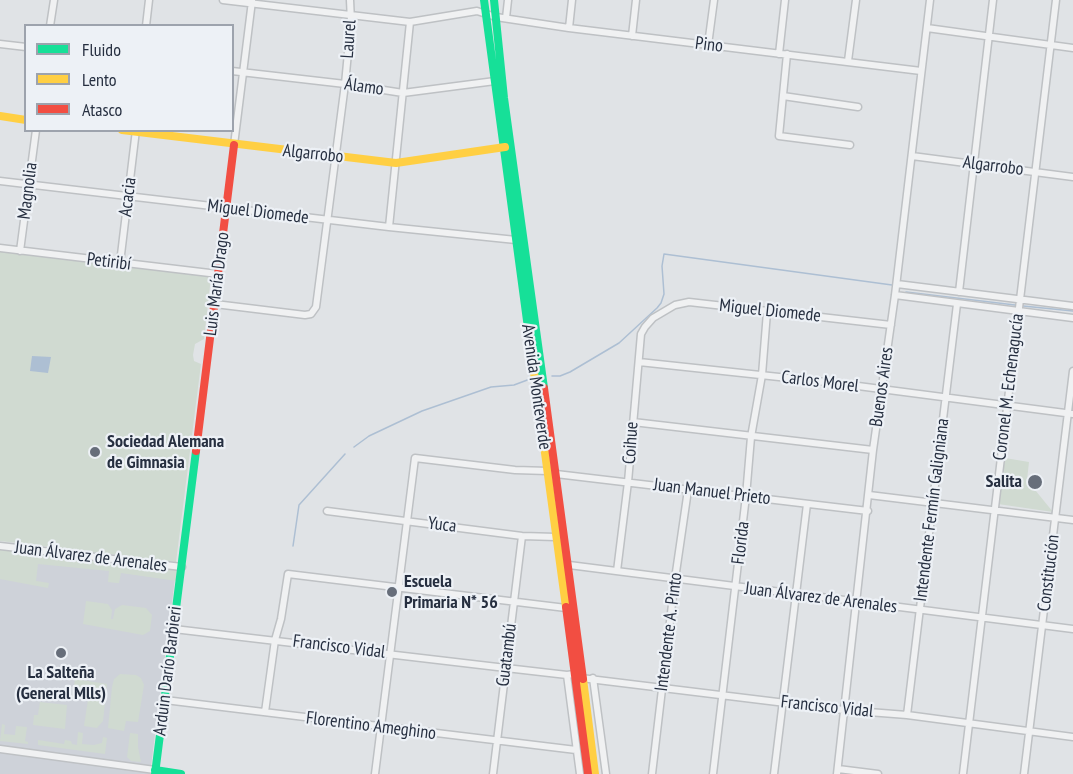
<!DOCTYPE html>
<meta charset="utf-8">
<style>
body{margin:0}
#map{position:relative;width:1073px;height:774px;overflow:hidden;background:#e0e3e6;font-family:"PT Sans Narrow",sans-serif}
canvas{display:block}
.legend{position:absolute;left:24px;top:24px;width:210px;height:108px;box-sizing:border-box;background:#edf1f6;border:2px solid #9da3ad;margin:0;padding:8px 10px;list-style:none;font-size:18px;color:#262f40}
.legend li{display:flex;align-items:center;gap:12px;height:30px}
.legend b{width:30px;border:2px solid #9da3ad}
</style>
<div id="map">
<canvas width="1073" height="774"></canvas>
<ul class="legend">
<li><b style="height:8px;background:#16e098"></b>Fluido</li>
<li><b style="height:8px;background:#ffcf43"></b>Lento</li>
<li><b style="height:8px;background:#f24e42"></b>Atasco</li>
</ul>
</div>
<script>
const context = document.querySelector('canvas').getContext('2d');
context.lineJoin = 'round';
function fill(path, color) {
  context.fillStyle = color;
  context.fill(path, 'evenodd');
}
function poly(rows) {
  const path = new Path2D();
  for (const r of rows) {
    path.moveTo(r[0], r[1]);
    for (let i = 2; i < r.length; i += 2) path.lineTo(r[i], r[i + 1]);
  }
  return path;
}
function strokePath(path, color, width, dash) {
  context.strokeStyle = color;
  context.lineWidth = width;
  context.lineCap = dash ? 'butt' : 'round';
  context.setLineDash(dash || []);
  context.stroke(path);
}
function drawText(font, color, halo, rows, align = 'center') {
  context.font = font + ' "PT Sans Narrow",sans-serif';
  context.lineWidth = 4.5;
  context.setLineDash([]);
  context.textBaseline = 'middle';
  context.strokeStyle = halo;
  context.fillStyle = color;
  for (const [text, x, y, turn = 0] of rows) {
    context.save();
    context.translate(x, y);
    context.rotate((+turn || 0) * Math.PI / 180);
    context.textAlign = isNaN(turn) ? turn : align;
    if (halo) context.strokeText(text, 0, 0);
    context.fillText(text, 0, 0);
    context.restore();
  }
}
fill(poly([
 [0,551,176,571,150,774,0,774]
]), '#ced2d9');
fill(poly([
 [0,251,209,275,211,277,204,339,195,344,193,355,194,361,201,364,176,562,0,541],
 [1005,458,1029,462,1027,480,1053,512,998,504],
 [0,547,178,568,177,581,121,573,119,583,117,583,108,582,109,571,38,564,36,581,49,583,48,588,0,579],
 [86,601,108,604,112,610,111,619,113,619,115,609,122,605,146,608,152,615,150,631,143,635,83,624],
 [120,674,136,675,141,678,144,685,138,722,126,721,124,731,108,728,112,687,114,679],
 [75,679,107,684,103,721,97,728,84,726,88,700,72,698],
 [40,702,67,705,65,729,33,725,34,715,38,715],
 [2,724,5,725,4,734,15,735,16,726,27,727,25,741,28,742,28,744,0,741],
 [78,732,83,733,82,744,94,745,102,743,103,737,107,738,105,754,38,745,38,740,64,744,65,740,71,741,72,744,77,745],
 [130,733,138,734,138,747,141,762,131,761,127,757]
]), '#d0dad1');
fill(poly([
 [32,356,51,357,48,373,30,371]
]), '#adbfd3');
strokePath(poly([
 [906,292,1015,305],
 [1023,306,1073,311],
 [552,376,560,376,570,372,619,343,657,308,661,303,664,294,662,266,664,254,892,285],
 [354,447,369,436,422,411,491,387,514,385,530,379],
 [293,546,299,505,345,454]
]), '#adbfd3', 1.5);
const street = poly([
 [223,0,410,22,477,11,496,17,569,28,921,71],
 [506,18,508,0],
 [50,26,54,0],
 [146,26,149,0],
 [569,28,572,0],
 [927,28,1073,48],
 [632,36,636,0],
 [0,44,26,47],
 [708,45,714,0],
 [779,54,785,0],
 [787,54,779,136,850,145],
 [848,61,856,0],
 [232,71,345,84,403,93,495,81],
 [783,96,858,107],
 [234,145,252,1],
 [912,156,1073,177],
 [0,181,389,227,516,240],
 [389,227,410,22],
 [0,248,218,274],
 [20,251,36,130],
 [120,263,136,130],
 [897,284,1073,306],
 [959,292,993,0],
 [895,295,1073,318],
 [215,304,305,315,311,314,316,307,345,84,351,21,350,0],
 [639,362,835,383,1073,414],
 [633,422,873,450],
 [556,474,868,511],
 [869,495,1073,520],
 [327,511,522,536,556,537],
 [0,546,182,567],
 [569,565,1073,629],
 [617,571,628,482,641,334,645,327,653,318,675,305,689,302,891,325],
 [174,629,506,668,567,675,574,674],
 [567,675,580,774],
 [581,678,843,710,907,715,1073,737],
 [593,678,606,774],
 [165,700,576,750],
 [265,712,275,640,281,619,288,574,566,608],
 [907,715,957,304],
 [0,749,155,770],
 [838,769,878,774],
 [375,774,415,458,515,470,548,471],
 [493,774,522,536],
 [652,774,675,579,688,490],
 [713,774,746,496,751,437,762,375,767,312],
 [774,774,807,504],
 [837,774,873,450,895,295,930,0],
 [963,774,1056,0],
 [1024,774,1073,371]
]);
strokePath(street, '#bec1c4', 9);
strokePath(street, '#f0f1f2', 6);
strokePath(poly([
 [484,0,530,343],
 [494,0,504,98,544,388],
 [155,770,181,774],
 [155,774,196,451]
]), '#16e098', 8);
strokePath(poly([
 [0,116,26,120],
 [122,130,396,163,505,147],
 [530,343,566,607],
 [583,679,595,774]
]), '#ffcf43', 8);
strokePath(poly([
 [544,388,583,679],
 [196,451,234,145],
 [566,607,588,774]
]), '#f24e42', 8);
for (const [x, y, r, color] of [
 [95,452,6,"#676e7a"],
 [1035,482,8,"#676e7a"],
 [392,592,6,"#676e7a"],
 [61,653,6,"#676e7a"]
]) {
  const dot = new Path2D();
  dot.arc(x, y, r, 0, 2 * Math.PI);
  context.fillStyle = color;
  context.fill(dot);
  strokePath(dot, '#edf1f6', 2);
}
drawText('18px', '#262f40', '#edf1f6', [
 ["Laurel",349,39,-86],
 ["Pino",709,45,7],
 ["Álamo",364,87,8],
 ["Algarrobo",313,154,6],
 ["Algarrobo",993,166,7],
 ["Magnolia",28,191,-83],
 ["Acacia",128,197,-83],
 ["Miguel Diomede",258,212,7],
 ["Petiribí",109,262,7],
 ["Luis María Drago",217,284,-83],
 ["Miguel Diomede",770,311,6],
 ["Carlos Morel",820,382,7],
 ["Avenida Monteverde",536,387,82],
 ["Buenos Aires",882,387,-82],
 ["Coronel M. Echenagucía",1009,387,-83],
 ["Coihue",631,443,-86],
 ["Juan Manuel Prieto",712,492,7],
 ["Intendente Fermín Galigniana",932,510,-83],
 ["Yuca",442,525,7],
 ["Florida",741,543,-83],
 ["Juan Álvarez de Arenales",91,557,7],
 ["Constitución",1049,573,-83],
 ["Juan Álvarez de Arenales",821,598,7],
 ["Intendente A. Pinto",669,632,-83],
 ["Francisco Vidal",339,647,7],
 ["Guatambú",507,655,-83],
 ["Arduin Darío Barbieri",168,671,-83],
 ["Francisco Vidal",827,707,6],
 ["Florentino Ameghino",371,726,7]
]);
drawText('bold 18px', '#262f40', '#edf1f6', [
 ["Sociedad Alemana",107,442],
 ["de Gimnasia",107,463],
 ["Salita",1022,482,"right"],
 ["Escuela",404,582],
 ["Primaria N* 56",404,603],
 ["La Salteña",61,673,"center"],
 ["(General Mlls)",61,694,"center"]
], 'left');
</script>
